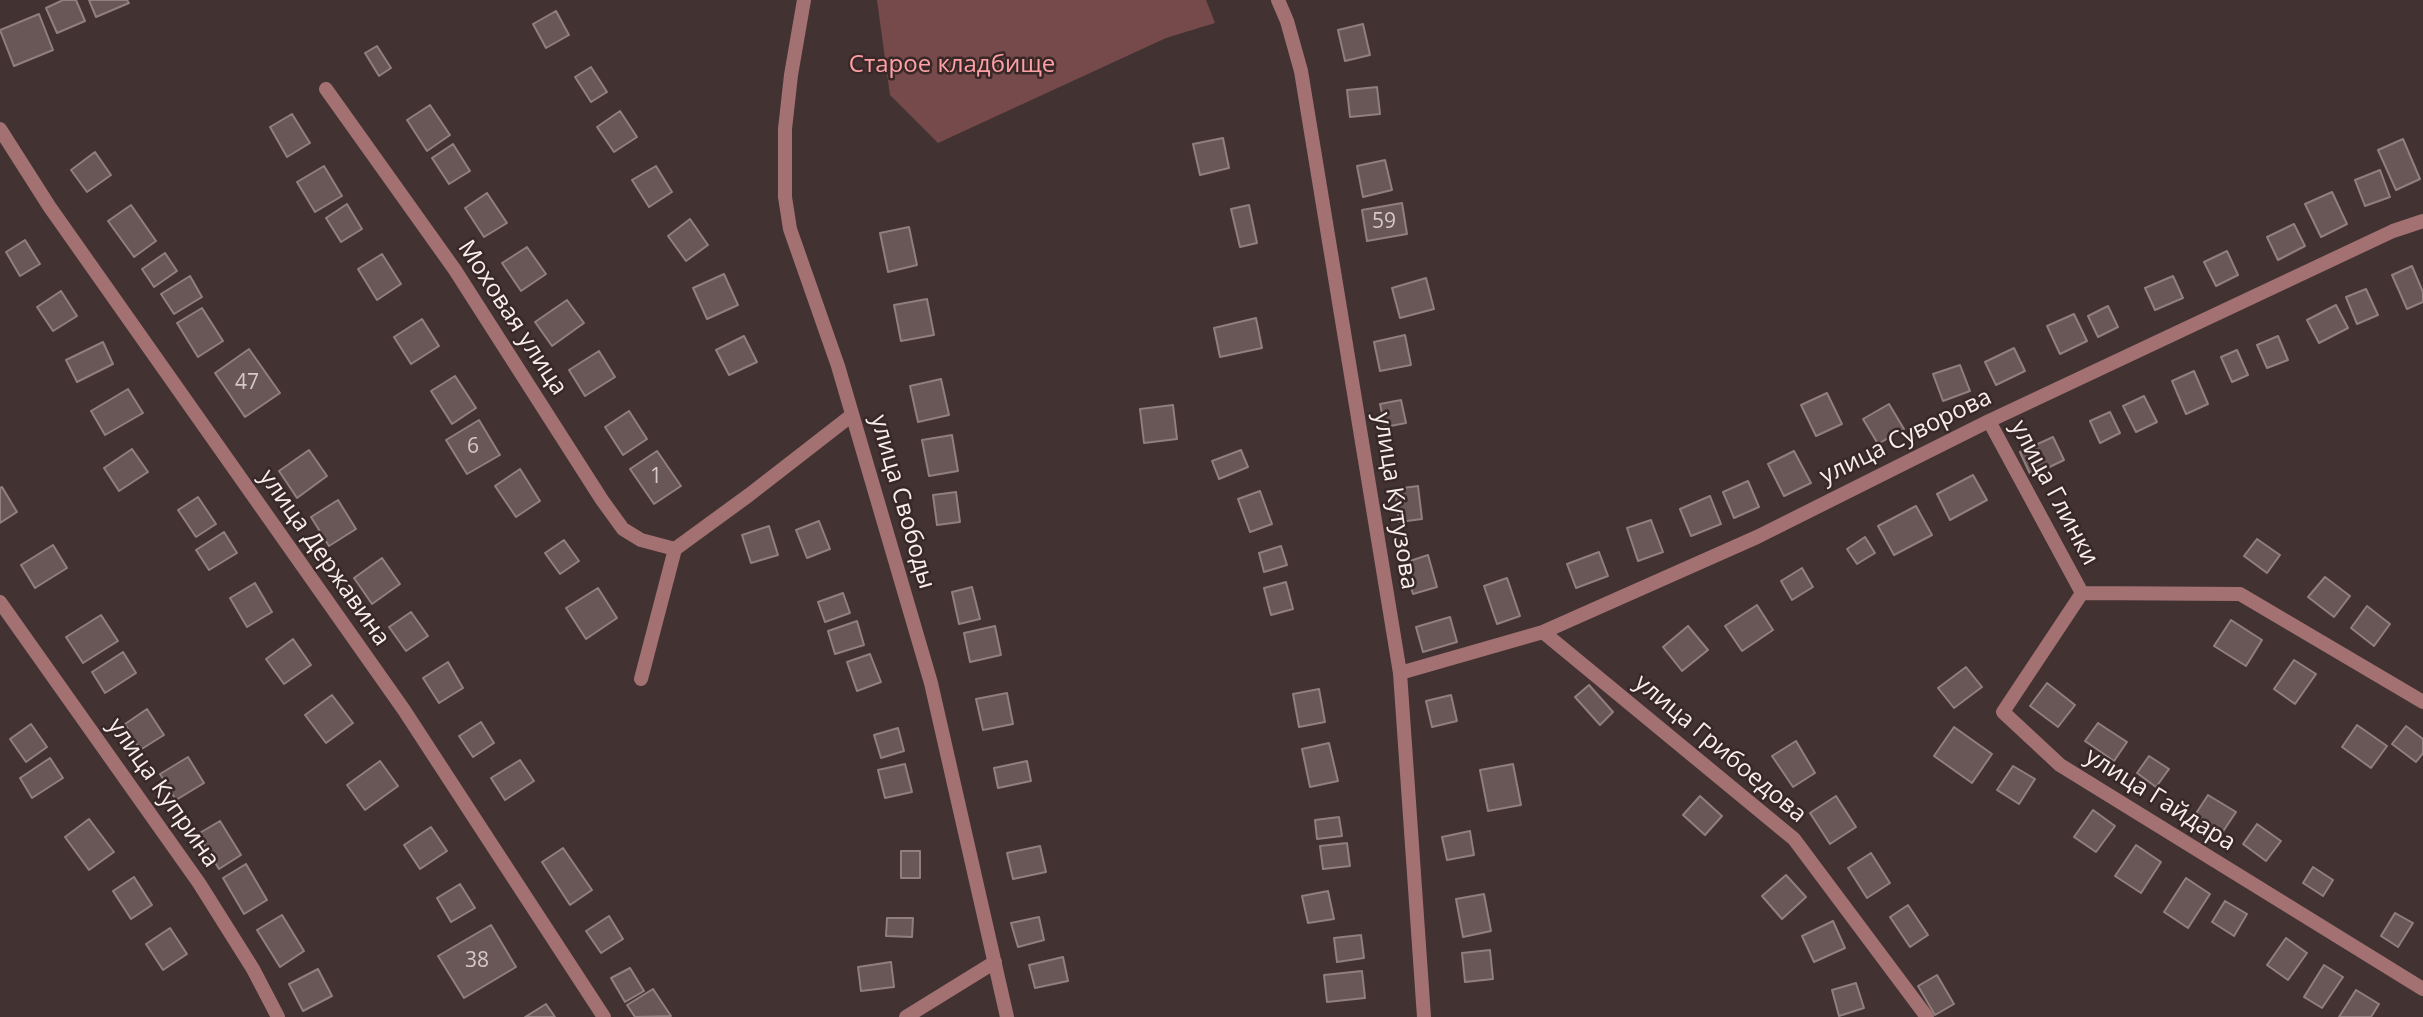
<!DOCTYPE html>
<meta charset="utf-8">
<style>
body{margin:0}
canvas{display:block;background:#423232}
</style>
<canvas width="2423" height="1017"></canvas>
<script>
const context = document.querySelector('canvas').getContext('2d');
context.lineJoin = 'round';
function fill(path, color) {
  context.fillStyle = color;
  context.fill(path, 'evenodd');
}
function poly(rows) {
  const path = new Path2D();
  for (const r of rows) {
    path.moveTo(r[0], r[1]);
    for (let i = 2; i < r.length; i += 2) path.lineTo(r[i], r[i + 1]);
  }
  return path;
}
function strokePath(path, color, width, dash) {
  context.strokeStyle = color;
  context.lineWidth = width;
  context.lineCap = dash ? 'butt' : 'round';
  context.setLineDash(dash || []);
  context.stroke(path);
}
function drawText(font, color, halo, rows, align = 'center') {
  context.font = font + ' "Open Sans",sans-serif';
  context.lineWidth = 5;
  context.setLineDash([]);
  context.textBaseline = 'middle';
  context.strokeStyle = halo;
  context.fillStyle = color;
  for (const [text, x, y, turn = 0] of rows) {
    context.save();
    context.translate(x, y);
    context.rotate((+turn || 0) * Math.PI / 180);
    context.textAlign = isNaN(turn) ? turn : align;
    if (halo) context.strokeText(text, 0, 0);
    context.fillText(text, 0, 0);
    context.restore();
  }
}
fill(poly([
 [877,0,1206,0,1215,23,1166,38,938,143,890,95]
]), '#76494a');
const building = poly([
 [63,0,76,0,85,21,57,33,46,8,63,0],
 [89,0,127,0,129,3,96,17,89,0],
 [556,11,569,35,546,48,533,24,556,11],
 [39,14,53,50,14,66,0,30,39,14],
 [1363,24,1370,55,1345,61,1338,30,1363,24],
 [377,46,391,68,379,76,365,53,377,46],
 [591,67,607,92,591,102,575,77,591,67],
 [1377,87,1380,114,1350,117,1347,90,1377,87],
 [430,105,450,135,427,151,407,120,430,105],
 [620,111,637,137,614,152,597,127,620,111],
 [292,114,310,143,287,157,270,127,292,114],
 [1223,138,1229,168,1200,175,1193,144,1223,138],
 [2403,139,2420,179,2396,190,2378,150,2403,139],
 [453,144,470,171,449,184,432,158,453,144],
 [95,152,111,175,87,192,71,170,95,152],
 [1385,160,1392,190,1363,197,1357,166,1385,160],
 [324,166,342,196,315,212,297,182,324,166],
 [656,166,672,192,649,207,632,180,656,166],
 [2380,170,2390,197,2365,206,2355,180,2380,170],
 [2332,192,2347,224,2321,237,2305,204,2332,192],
 [487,193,507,223,484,237,465,208,487,193],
 [1402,203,1407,234,1367,241,1362,210,1402,203],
 [347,204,362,229,341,242,326,218,347,204],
 [131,205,156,241,134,257,108,221,131,205],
 [1249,205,1257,243,1240,247,1231,209,1249,205],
 [690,219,708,245,686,261,668,236,690,219],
 [2294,224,2305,246,2278,260,2267,237,2294,224],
 [909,227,917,265,888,272,880,233,909,227],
 [25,240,40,264,20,276,6,252,25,240],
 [527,247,546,274,521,291,502,263,527,247],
 [2227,251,2238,275,2216,286,2204,262,2227,251],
 [165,253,177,271,154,287,142,269,165,253],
 [382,254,401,284,377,300,358,269,382,254],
 [2412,266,2423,292,2423,302,2407,309,2392,275,2412,266],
 [724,274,738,305,707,319,693,288,724,274],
 [190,276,202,297,174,314,161,294,190,276],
 [2173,276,2183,298,2155,310,2145,288,2173,276],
 [1426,278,1434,309,1400,318,1392,288,1426,278],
 [2366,289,2378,315,2357,324,2346,297,2366,289],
 [61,291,77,316,53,331,37,307,61,291],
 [927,299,934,335,901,341,894,305,927,299],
 [567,300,584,323,552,346,535,322,567,300],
 [2336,305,2348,328,2319,343,2307,320,2336,305],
 [2108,306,2118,327,2098,337,2088,316,2108,306],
 [202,308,223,341,198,357,177,323,202,308],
 [2074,314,2087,341,2060,354,2047,326,2074,314],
 [1256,318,1262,348,1220,357,1214,328,1256,318],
 [422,319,439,346,411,364,394,337,422,319],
 [1405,335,1411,365,1380,371,1374,342,1405,335],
 [744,336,757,362,729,375,716,350,744,336],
 [2278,336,2288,360,2267,368,2257,345,2278,336],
 [103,342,113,364,77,382,66,360,103,342],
 [2014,348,2025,371,1996,385,1985,362,2014,348],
 [249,349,280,393,245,417,215,373,249,349],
 [2237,350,2248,375,2232,382,2221,357,2237,350],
 [599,351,615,377,585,396,569,370,599,351],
 [1960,365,1970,391,1943,401,1933,374,1960,365],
 [2194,371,2208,404,2186,414,2172,381,2194,371],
 [455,376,476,408,452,424,431,391,455,376],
 [941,379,949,415,918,422,910,386,941,379],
 [128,389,143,413,105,435,91,411,128,389],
 [1827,393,1842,424,1816,436,1801,405,1827,393],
 [2144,396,2157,422,2136,432,2123,406,2144,396],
 [1401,400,1406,423,1385,427,1380,404,1401,400],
 [1889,404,1904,429,1878,444,1863,419,1889,404],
 [1173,405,1177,439,1144,443,1140,409,1173,405],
 [629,411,647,439,623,455,605,427,629,411],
 [2110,412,2120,433,2100,443,2090,421,2110,412],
 [479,420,500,455,467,474,446,440,479,420],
 [952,435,958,471,929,476,922,440,952,435],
 [2053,437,2064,460,2031,476,2020,452,2053,437],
 [132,449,148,472,119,491,104,468,132,449],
 [309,450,327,476,297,498,279,471,309,450],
 [1241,450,1248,467,1219,479,1212,461,1241,450],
 [657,451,681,486,654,504,630,469,657,451],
 [1794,451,1811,483,1784,496,1768,464,1794,451],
 [520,469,540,501,516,517,495,486,520,469],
 [1973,475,1987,500,1950,520,1937,494,1973,475],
 [1748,481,1759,507,1734,518,1723,492,1748,481],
 [1418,486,1422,519,1399,522,1395,489,1418,486],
 [2,487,17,512,0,523,0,488,2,487],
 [1260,491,1272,524,1250,532,1238,499,1260,491],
 [956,492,960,522,937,525,933,495,956,492],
 [1710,496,1721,524,1691,536,1680,509,1710,496],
 [198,497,216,524,196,537,178,510,198,497],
 [338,500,356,529,329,546,311,517,338,500],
 [1916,506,1932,535,1894,555,1878,526,1916,506],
 [1651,520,1663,552,1638,561,1627,528,1651,520],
 [819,521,830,549,807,558,796,530,819,521],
 [769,526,778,555,751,563,742,535,769,526],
 [224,532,237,553,209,570,196,550,224,532],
 [1865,537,1875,553,1857,564,1847,549,1865,537],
 [2257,539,2280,555,2267,573,2244,556,2257,539],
 [564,540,579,561,560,574,545,553,564,540],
 [53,545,67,568,35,588,21,565,53,545],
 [1281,546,1287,565,1264,572,1259,553,1281,546],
 [1599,552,1608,576,1576,588,1567,564,1599,552],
 [1428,555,1437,587,1413,594,1404,563,1428,555],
 [382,558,400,584,372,604,354,578,382,558],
 [1802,568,1813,587,1792,600,1781,581,1802,568],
 [2325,577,2350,596,2334,617,2308,597,2325,577],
 [1507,578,1520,616,1497,624,1484,586,1507,578],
 [1286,582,1293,609,1271,615,1264,588,1286,582],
 [255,583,272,612,247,627,230,598,255,583],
 [972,587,980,619,959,624,952,592,972,587],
 [598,588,617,618,586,639,566,608,598,588],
 [843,593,850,613,825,622,818,602,843,593],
 [1757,605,1773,630,1742,651,1725,626,1757,605],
 [2367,606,2390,624,2374,646,2351,628,2367,606],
 [411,612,428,636,406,651,389,627,411,612],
 [101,615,118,641,83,663,66,637,101,615],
 [1450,617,1457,642,1423,652,1416,627,1450,617],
 [2231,620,2262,640,2246,666,2214,646,2231,620],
 [857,621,864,645,835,654,828,631,857,621],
 [995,626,1001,655,970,662,964,633,995,626],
 [1688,626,1708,650,1682,671,1663,647,1688,626],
 [293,639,311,665,284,684,266,659,293,639],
 [123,652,136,673,105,693,92,672,123,652],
 [870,654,881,682,857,691,847,662,870,654],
 [2294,660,2316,674,2295,704,2274,689,2294,660],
 [448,662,463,688,439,703,423,678,448,662],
 [1966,667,1982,687,1954,708,1938,688,1966,667],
 [2047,683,2075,705,2058,727,2030,706,2047,683],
 [1589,685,1613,712,1600,725,1575,697,1589,685],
 [1319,689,1325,722,1299,727,1293,694,1319,689],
 [1007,693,1013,724,983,730,976,699,1007,693],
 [332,695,353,723,326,743,305,715,332,695],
 [1451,695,1457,721,1432,727,1426,701,1451,695],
 [147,709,164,735,140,750,125,724,147,709],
 [481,722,494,743,473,757,459,736,481,722],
 [2098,723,2127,742,2114,761,2085,741,2098,723],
 [31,724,47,747,26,762,10,739,31,724],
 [2357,725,2387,746,2371,768,2342,747,2357,725],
 [2406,726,2423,739,2423,753,2416,762,2392,744,2406,726],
 [1954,727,1992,754,1972,783,1934,756,1954,727],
 [898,728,904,751,881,758,874,735,898,728],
 [1796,741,1815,773,1793,787,1772,756,1796,741],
 [1329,743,1338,781,1310,787,1302,749,1329,743],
 [2149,756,2169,769,2156,787,2137,773,2149,756],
 [188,757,204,783,176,800,160,774,188,757],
 [50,758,63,778,32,798,20,778,50,758],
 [520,760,534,781,505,800,491,778,520,760],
 [380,761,398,786,365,810,347,785,380,761],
 [1027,761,1031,781,998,788,994,768,1027,761],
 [905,764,912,792,885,798,878,770,905,764],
 [1513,764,1521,805,1488,811,1480,770,1513,764],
 [2013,766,2035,779,2019,804,1997,790,2013,766],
 [2208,795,2236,812,2222,833,2195,815,2208,795],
 [1700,796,1722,816,1705,835,1683,815,1700,796],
 [1836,796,1856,827,1830,844,1810,813,1836,796],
 [2093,810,2115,826,2096,852,2074,837,2093,810],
 [1339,817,1342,836,1317,839,1315,820,1339,817],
 [89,819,114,852,89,870,65,837,89,819],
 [220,821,241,855,219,869,198,834,220,821],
 [2257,824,2281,841,2266,861,2243,844,2257,824],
 [431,827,447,851,420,869,404,845,431,827],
 [1470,831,1474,855,1447,860,1442,837,1470,831],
 [1347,843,1350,866,1323,869,1320,846,1347,843],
 [2136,845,2161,862,2141,893,2115,876,2136,845],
 [1040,846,1046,872,1013,879,1007,853,1040,846],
 [563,848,592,890,570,905,542,862,563,848],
 [901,851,920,851,920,878,901,878,901,851],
 [1871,853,1890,883,1867,898,1848,868,1871,853],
 [246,864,267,900,244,914,223,878,246,864],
 [2313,867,2333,880,2323,896,2303,883,2313,867],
 [1786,875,1806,897,1782,919,1762,896,1786,875],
 [134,877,152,905,131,919,113,891,134,877],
 [2186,878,2210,894,2188,928,2164,912,2186,878],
 [460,884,475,908,451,922,437,898,460,884],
 [1328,891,1334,919,1308,923,1302,896,1328,891],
 [1484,894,1491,931,1463,937,1456,899,1484,894],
 [2225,901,2247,914,2234,936,2212,922,2225,901],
 [1908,905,1928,935,1910,947,1890,917,1908,905],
 [2395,913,2413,923,2398,947,2381,936,2395,913],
 [282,915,304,951,280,967,257,930,282,915],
 [609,916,623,939,601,953,586,931,609,916],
 [1039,917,1044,940,1018,947,1011,923,1039,917],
 [887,918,913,918,912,937,886,936,887,918],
 [1833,921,1845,948,1814,962,1802,936,1833,921],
 [491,925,516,967,464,998,438,956,491,925],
 [170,928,187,954,163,970,146,944,170,928],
 [1361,935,1364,958,1337,962,1334,938,1361,935],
 [2286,938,2307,953,2288,980,2267,965,2286,938],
 [1490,950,1493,979,1465,982,1462,953,1490,950],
 [1063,957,1068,981,1035,988,1029,965,1063,957],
 [891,962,894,987,861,991,858,967,891,962],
 [2324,965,2343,977,2322,1008,2304,997,2324,965],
 [630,968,644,991,625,1002,611,978,630,968],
 [318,969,332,996,303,1011,289,984,318,969],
 [1362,971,1365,998,1327,1002,1324,975,1362,971],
 [1937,975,1954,1004,1935,1015,1918,986,1937,975],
 [1856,983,1864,1008,1839,1016,1832,990,1856,983],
 [653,989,671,1016,635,1017,627,1005,653,989],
 [2356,990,2379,1004,2371,1017,2339,1017,2356,990],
 [546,1004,555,1017,525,1017,546,1004]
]);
fill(building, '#695657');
strokePath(building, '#917e7e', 2);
strokePath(poly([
 [804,0,791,75,785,129,785,197,790,229,838,366,931,683,1007,1017],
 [1278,0,1287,21,1301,71,1400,673,1424,1017],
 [326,89,455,270,602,500,623,529,641,540,675,549],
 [0,129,49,206,404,710,604,1017],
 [1989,421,2082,593,2240,594,2423,702],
 [2082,593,2003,712,2060,765,2423,989],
 [0,602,199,883,253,969,278,1017],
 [1543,632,1794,839,1927,1017],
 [1400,673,1543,632,1757,537,1989,421,2393,231,2423,221],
 [641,679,675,549,749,495,852,415],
 [906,1017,995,962]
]), '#a37172', 14);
drawText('21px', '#d5c8c8', null, [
 ["59",1384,222],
 ["47",247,383],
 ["6",473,447],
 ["1",656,477],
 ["38",477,961]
]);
drawText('24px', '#fea0a4', '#382828', [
 ["Старое кладбище",952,65]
]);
drawText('24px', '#f9eeee', '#382828', [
 ["Моховая улица",512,318,57],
 ["улица Суворова",1906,437,-26],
 ["улица Глинки",2054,493,62],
 ["улица Кутузова",1395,501,81],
 ["улица Свободы",902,502,74],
 ["улица Державина",324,558,55],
 ["улица Грибоедова",1720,749,40],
 ["улица Куприна",163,793,55],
 ["улица Гайдара",2160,800,32]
]);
</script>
